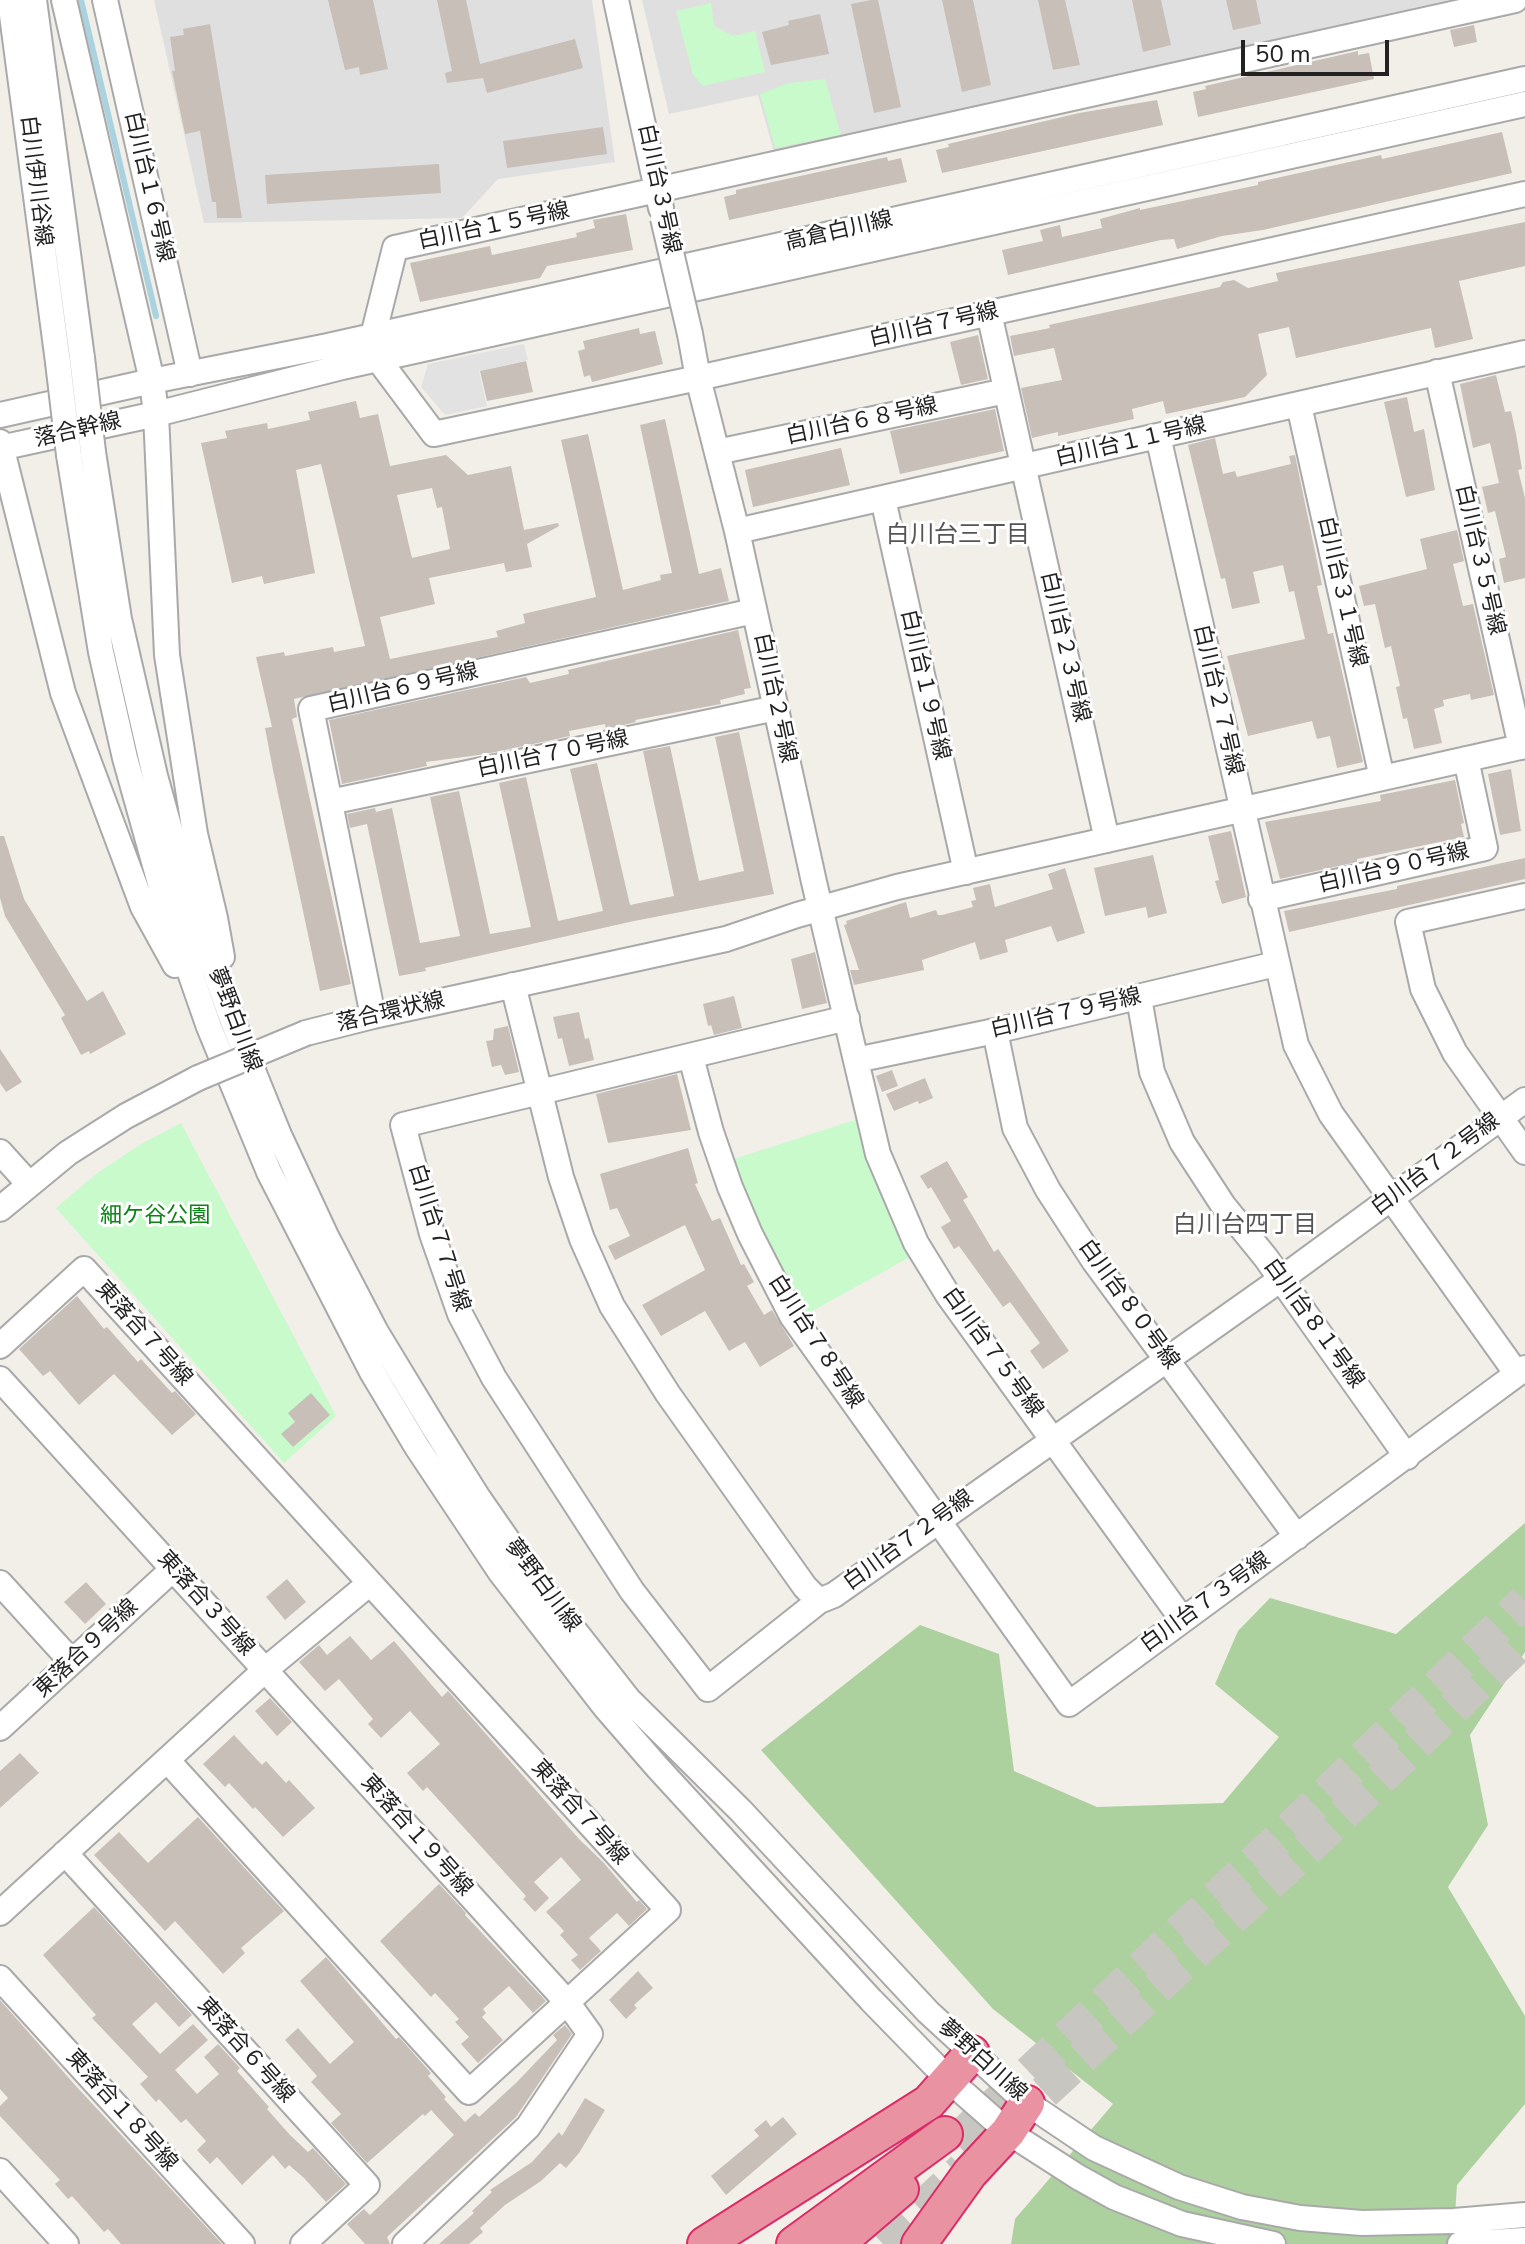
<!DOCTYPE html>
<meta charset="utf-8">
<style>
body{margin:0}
#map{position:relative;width:1525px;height:2244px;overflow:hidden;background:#f2efe9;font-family:"Nunito Sans",sans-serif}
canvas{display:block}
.scale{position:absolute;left:1241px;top:40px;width:148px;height:36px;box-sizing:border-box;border:4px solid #222;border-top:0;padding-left:10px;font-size:24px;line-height:28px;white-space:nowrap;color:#222;-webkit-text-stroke:6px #fff;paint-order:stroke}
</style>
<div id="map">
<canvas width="1525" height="2244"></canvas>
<div class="scale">50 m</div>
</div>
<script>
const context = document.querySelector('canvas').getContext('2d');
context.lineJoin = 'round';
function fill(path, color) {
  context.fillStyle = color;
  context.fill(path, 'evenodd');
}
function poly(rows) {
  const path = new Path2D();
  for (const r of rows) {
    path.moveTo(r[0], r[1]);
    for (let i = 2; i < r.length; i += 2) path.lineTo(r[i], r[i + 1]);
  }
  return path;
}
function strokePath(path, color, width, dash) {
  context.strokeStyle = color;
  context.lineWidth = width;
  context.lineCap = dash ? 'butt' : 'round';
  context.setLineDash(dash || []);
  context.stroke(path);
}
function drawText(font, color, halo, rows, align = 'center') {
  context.font = font + ' "Nunito Sans","Noto Sans JP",sans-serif';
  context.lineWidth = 6;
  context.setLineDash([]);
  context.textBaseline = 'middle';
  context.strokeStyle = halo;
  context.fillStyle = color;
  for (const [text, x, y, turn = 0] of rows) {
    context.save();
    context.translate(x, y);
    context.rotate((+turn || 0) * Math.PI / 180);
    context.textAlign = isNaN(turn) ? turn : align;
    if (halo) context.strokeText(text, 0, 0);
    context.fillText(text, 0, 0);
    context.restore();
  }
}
fill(poly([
 [154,0,592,0,615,162,498,179,462,218,204,223],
 [642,0,1450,0,774,152,758,95,669,114]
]), '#e0dfdf');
fill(poly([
 [1525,1523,1525,1652,1470,1735,1488,1825,1448,1887,1525,2016,1525,2104,1457,2185,1453,2244,1011,2244,1015,2219,1113,2104,993,2009,761,1750,920,1625,999,1654,1014,1771,1097,1807,1223,1803,1279,1737,1215,1684,1238,1631,1270,1598,1396,1634]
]), '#add19e');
fill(poly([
 [711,3,714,26,733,36,755,31,765,72,703,86,693,75,676,11],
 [825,79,841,135,775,148,760,94,788,83],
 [858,1119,867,1160,910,1257,807,1314,764,1243,734,1159],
 [181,1123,336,1416,284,1463,56,1208,96,1174,141,1144]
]), '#c8facc');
fill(poly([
 [524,344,528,360,479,371,487,406,445,415,421,387,428,364]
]), '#e2e2e2');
strokePath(poly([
 [81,0,156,316]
]), '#aad3df', 6);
fill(poly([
 [328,0,373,0,388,69,360,75,359,67,345,70],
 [437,0,466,0,480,64,575,39,583,68,487,93,483,78,447,83,445,73,452,71],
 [871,0,878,0,901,107,874,113,851,4],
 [942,0,973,0,991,85,962,92],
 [1038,0,1065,0,1080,65,1053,70],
 [1132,0,1161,0,1171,45,1143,52],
 [1226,0,1256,0,1261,24,1233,30],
 [820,14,829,54,771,65,762,32,789,25,788,21],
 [210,24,242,218,217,218,216,202,212,202,200,131,185,134,172,71,175,71,170,37,184,35,183,29],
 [1474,25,1477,42,1454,47,1450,30],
 [1358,51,1358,55,1369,53,1374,79,1198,117,1193,92,1206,89,1205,86],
 [1157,100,1163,125,942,173,936,150,949,147,948,144,1079,113],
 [603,127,607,154,507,168,503,141],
 [1502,132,1512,173,1263,230,1222,236,1177,249,1174,239,1161,240,1008,275,1002,250,1043,241,1040,230,1060,225,1062,237,1102,228,1100,219,1140,208,1140,210,1258,185,1258,182,1381,155,1382,159],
 [887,157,888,161,901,158,907,182,729,220,724,197,736,194,736,190],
 [439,164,441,193,267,204,265,175],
 [626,214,633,250,547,266,540,278,420,302,410,263,490,246,492,255,577,237,576,233,595,228,593,220],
 [1525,222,1525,266,1459,281,1473,339,1435,348,1431,328,1296,358,1289,327,1258,334,1267,375,1245,397,1166,414,1163,401,1132,409,1134,419,1058,436,1058,432,1032,438,1021,388,1062,380,1054,348,1014,356,1010,336,1050,328,1049,325,1220,287,1223,282,1234,280,1248,288,1278,281,1276,273],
 [639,328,640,334,655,331,663,364,592,382,590,375,584,377,578,351,585,349,583,341],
 [978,335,988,379,961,385,950,342],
 [526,361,533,392,487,401,480,371],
 [1496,375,1505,412,1511,411,1516,434,1522,469,1518,470,1525,498,1525,578,1504,583,1499,559,1506,557,1495,511,1488,513,1482,487,1499,483,1490,443,1473,448,1460,384],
 [1407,397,1414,432,1424,429,1435,490,1406,497,1384,402],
 [356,401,360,418,378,414,390,466,446,455,468,475,511,466,524,530,558,523,559,526,527,544,532,567,506,572,504,563,429,578,435,604,380,617,390,659,498,637,496,631,525,623,523,614,596,597,561,440,588,434,623,590,661,580,660,575,672,573,640,425,665,419,699,574,721,568,729,601,294,699,297,717,292,719,351,984,320,991,273,770,265,728,272,727,256,657,284,652,285,656,333,647,334,652,365,646,321,464,296,470,315,573,264,584,262,576,232,583,201,443,227,438,225,431,267,423,268,429,310,420,308,412],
 [432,488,437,508,442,507,450,549,412,558,397,495],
 [995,409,1004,451,900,474,890,431],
 [1215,438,1223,474,1235,471,1237,477,1291,464,1289,456,1295,455,1322,585,1317,586,1328,634,1333,633,1363,762,1337,768,1330,736,1317,739,1312,721,1248,736,1227,656,1305,639,1294,591,1289,592,1283,565,1253,572,1260,603,1232,609,1225,578,1221,579,1188,445],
 [841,448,850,485,753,507,745,470],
 [1457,530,1464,561,1453,564,1463,606,1473,604,1494,695,1471,700,1470,694,1443,700,1444,706,1434,709,1442,743,1414,749,1407,718,1403,719,1396,687,1400,686,1391,646,1385,648,1375,604,1364,606,1359,586,1427,569,1420,539],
 [738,630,751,688,744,689,745,694,720,700,721,704,635,720,636,722,606,729,605,724,569,731,570,736,552,740,486,754,426,762,427,766,342,784,329,720,526,677,530,683,569,674,568,670],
 [739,732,774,894,634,921,425,968,426,971,399,976,367,824,350,828,347,814,375,808,376,812,392,808,420,943,460,936,430,797,459,791,490,934,531,927,499,783,526,777,558,921,603,911,570,769,597,763,630,905,674,896,643,751,670,746,699,881,744,871,715,737],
 [1511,769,1521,831,1500,835,1488,774],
 [1455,780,1464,823,1461,824,1464,837,1357,859,1357,862,1280,879,1265,822,1381,801,1380,795],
 [1231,831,1246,897,1222,904,1215,881,1219,880,1208,836],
 [0,836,4,836,24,899,87,1001,103,991,126,1034,90,1054,89,1051,81,1055,61,1018,65,1015,5,916,0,898],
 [1153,855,1167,913,1148,918,1146,907,1105,916,1094,868],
 [1525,858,1525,879,1289,932,1284,911,1397,889,1397,886],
 [1065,868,1085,933,1057,942,1051,926,1005,940,1008,952,980,960,975,942,922,960,924,970,854,985,850,970,859,970,844,925,847,924,846,921,906,902,910,918,936,910,938,915,942,915,973,907,971,901,976,900,973,888,990,884,995,907,1053,889,1048,874],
 [815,952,827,1003,802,1009,791,959],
 [734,996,742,1028,714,1035,711,1025,708,1026,703,1004],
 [579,1012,585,1039,589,1038,594,1060,569,1066,562,1038,558,1039,553,1017],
 [508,1026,519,1072,505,1075,501,1065,492,1067,486,1041,493,1040,494,1029],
 [0,1049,22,1082,6,1092,0,1083],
 [892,1070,898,1086,882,1092,876,1076],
 [677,1074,691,1130,608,1143,596,1094],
 [925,1078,933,1098,919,1104,918,1101,894,1111,886,1094],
 [688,1148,698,1183,695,1184,712,1221,720,1218,741,1265,744,1264,754,1282,747,1286,764,1315,772,1310,794,1346,760,1367,745,1342,729,1351,705,1311,661,1336,642,1305,705,1270,685,1225,615,1260,608,1246,630,1236,617,1208,610,1210,600,1174],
 [947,1161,968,1197,963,1200,994,1252,998,1249,1069,1351,1043,1369,1030,1351,1040,1343,1010,1302,1003,1307,959,1246,954,1249,941,1227,951,1221,931,1187,928,1189,920,1176],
 [77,1296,104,1329,107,1327,138,1362,141,1359,172,1393,175,1391,196,1414,172,1435,114,1374,79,1405,50,1371,43,1376,19,1349],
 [311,1393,330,1415,293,1447,281,1434,295,1422,288,1413],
 [287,1579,306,1602,285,1620,266,1597],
 [86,1582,106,1604,85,1624,64,1602],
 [350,1636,371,1660,394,1641,442,1697,448,1691,579,1839,603,1862,637,1902,639,1900,647,1909,629,1926,617,1913,589,1938,601,1951,580,1970,571,1960,578,1955,560,1935,564,1931,546,1912,581,1880,561,1857,534,1882,549,1898,535,1912,523,1899,526,1896,427,1787,423,1791,407,1773,440,1744,410,1711,381,1738,368,1724,373,1719,339,1679,325,1691,299,1662,319,1645,327,1655],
 [270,1698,292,1722,277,1736,255,1711],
 [234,1735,262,1765,266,1761,286,1783,289,1780,315,1808,283,1837,255,1807,253,1809,229,1783,225,1787,203,1764],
 [20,1753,39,1773,0,1808,0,1771],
 [198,1817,284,1911,241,1948,245,1953,223,1974,175,1921,165,1931,94,1855,119,1832,148,1863],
 [439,1884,466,1913,465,1915,546,2001,533,2013,509,1986,483,2009,486,2013,482,2017,503,2040,478,2063,461,2044,469,2037,455,2022,459,2019,435,1993,431,1997,380,1941],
 [94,1907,192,2015,179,2027,156,2002,132,2024,160,2054,193,2024,208,2040,175,2070,197,2094,219,2074,204,2057,218,2044,240,2068,237,2071,269,2107,267,2109,290,2135,308,2152,313,2148,346,2184,326,2202,304,2178,289,2165,285,2169,273,2155,242,2185,217,2157,210,2164,197,2150,206,2141,186,2119,181,2123,159,2099,156,2102,140,2084,148,2077,92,2018,96,2015,43,1955],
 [326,1957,396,2039,399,2037,431,2073,428,2076,446,2097,444,2099,465,2122,475,2113,479,2117,517,2082,557,2040,553,2035,565,2025,572,2034,516,2117,387,2237,390,2244,365,2244,347,2224,364,2209,370,2215,454,2135,431,2110,425,2116,423,2114,367,2163,331,2123,341,2114,311,2082,317,2076,285,2040,298,2028,330,2064,354,2042,300,1981],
 [638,1971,653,1988,634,2005,637,2008,626,2019,609,2000],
 [0,2000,75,2085,222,2244,121,2244,108,2229,104,2232,72,2196,68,2199,55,2184,60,2180,0,2116,0,2106,8,2098,0,2089],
 [585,2098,605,2110,579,2153,566,2168,560,2163,541,2181,505,2205,480,2228,483,2232,469,2244,439,2244,474,2213,472,2211,492,2192,490,2190,532,2162,559,2132,562,2136],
 [783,2117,797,2134,726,2195,711,2176,759,2136,754,2130,766,2120,771,2127]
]), '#c7bfb8');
strokePath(poly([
 [1007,2127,1318,1839,1525,1639],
 [955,2142,1300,1819,1525,1601],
 [883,2244,963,2169]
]), '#c8c6c1', 34, [34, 17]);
const minor = poly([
 [10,0,58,362],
 [34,0,82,358],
 [64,0,152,381,156,414,167,655,195,834,215,918,222,957],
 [105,0,190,374],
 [616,0,661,208],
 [1515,0,395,248,373,336,378,359,434,434,698,378,1525,194],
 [989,313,1107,840],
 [690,334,698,378,737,531,814,882,878,1154,916,1243,948,1295,1182,1619],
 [1437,372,1521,747],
 [1299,405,1382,778],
 [0,415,152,381,328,346,1525,79],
 [1158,436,1296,1045,1331,1114,1517,1374],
 [0,442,63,693,143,907,175,965],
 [0,448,156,414,342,367,1525,104],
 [93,452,119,619,155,776,189,898,232,1019,279,1135,326,1236,376,1332,433,1426,477,1496,538,1584,628,1699,741,1811,928,2012,1027,2103,1094,2148,1179,2187,1242,2207,1300,2218,1362,2223,1454,2221,1525,2215],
 [717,452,1006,391],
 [69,455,101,652,125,758,165,901,209,1027,269,1172,372,1372,417,1447,501,1573,605,1707,658,1768,871,2000,950,2081,1008,2132,1078,2177,1114,2197,1182,2224,1273,2244],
 [883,499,966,872],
 [737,531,1525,353],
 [330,802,776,708],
 [1525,896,1408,922,1423,989,1455,1053,1525,1152],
 [1261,899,1485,848,1466,759],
 [513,985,561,1177,582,1239,612,1306,668,1394,805,1587,819,1601,834,1595,1281,1279,1525,1100],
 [1139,998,1152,1072,1182,1142,1223,1205,1266,1258,1407,1457],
 [373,1016,311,709,754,611],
 [995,1031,1015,1128,1048,1190,1094,1261,1297,1537],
 [306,1033,373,1016,726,939,797,915,897,887,1525,746],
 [691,1057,711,1132,730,1187,750,1234,792,1316,1069,1704,1525,1368],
 [856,1060,995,1031,1276,964],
 [0,1152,29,1184],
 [0,1209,68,1153,126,1116,198,1078],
 [0,1346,84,1269,668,1910,469,2092,167,1760],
 [0,1379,265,1670,0,1913],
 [0,1583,72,1662],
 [370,1583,265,1670,567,2002,590,2034,528,2127,405,2244],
 [819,1601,708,1689,632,1591,494,1378,460,1314,432,1234,403,1125,847,1018],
 [0,1728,173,1569],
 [65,1853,367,2185,303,2244],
 [0,1978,242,2244],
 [0,2171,66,2244],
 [1460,2244,1525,2240]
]);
const highway = poly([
 [705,2244,929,2102,972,2053],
 [794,2244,945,2134],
 [837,2244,901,2189],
 [919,2244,970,2173,1008,2132,1027,2103]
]);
strokePath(minor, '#a9a9a9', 28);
strokePath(highway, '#dc2a67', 38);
strokePath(minor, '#fff', 24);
strokePath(highway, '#e892a2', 34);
const minorBridge = poly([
 [663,218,690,334],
 [82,358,93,452],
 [58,362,69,455],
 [198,1078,306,1033]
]);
strokePath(minorBridge, '#a9a9a9', 28, []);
strokePath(minorBridge, '#fff', 24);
drawText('22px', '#222', '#fff', [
 ["白川伊川谷線",35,181,83],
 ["白川台１６号線",148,187,77],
 ["白川台３号線",658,189,78],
 ["白川台１５号線",494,227,-12],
 ["高倉白川線",839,232,-13],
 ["白川台７号線",934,326,-13],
 ["白川台６８号線",862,422,-12],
 ["落合幹線",78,431,-13],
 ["白川台１１号線",1131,443,-13],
 ["白川台３５号線",1479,560,77],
 ["白川台３１号線",1341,592,77],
 ["白川台２３号線",1064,647,77],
 ["白川台１９号線",924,685,77],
 ["白川台６９号線",403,689,-13],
 ["白川台２号線",774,698,78],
 ["白川台２７号線",1217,700,77],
 ["白川台７０号線",553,755,-12],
 ["白川台９０号線",1394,869,-13],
 ["落合環状線",391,1013,-13],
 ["白川台７９号線",1066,1014,-13],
 ["夢野白川線",234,1020,69],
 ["白川台７２号線",1436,1165,-37],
 ["白川台７７号線",438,1238,72],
 ["白川台８０号線",1128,1305,54],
 ["白川台８１号線",1313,1324,54],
 ["東落合７号線",143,1334,48],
 ["白川台７８号線",815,1342,57],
 ["白川台７５号線",992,1353,54],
 ["白川台７２号線",909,1541,-36],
 ["夢野白川線",542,1586,53],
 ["白川台７３号線",1206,1603,-36],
 ["東落合３号線",205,1604,48],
 ["東落合９号線",87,1649,-43],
 ["東落合７号線",579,1813,48],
 ["東落合１９号線",416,1836,48],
 ["東落合６号線",245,2051,48],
 ["夢野白川線",982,2061,42],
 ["東落合１８号線",121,2111,48]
]);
drawText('22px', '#0c8416', '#fff', [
 ["細ケ谷公園",155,1217]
]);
drawText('24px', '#555', '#fff', [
 ["白川台三丁目",958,536],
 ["白川台四丁目",1245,1226]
]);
</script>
